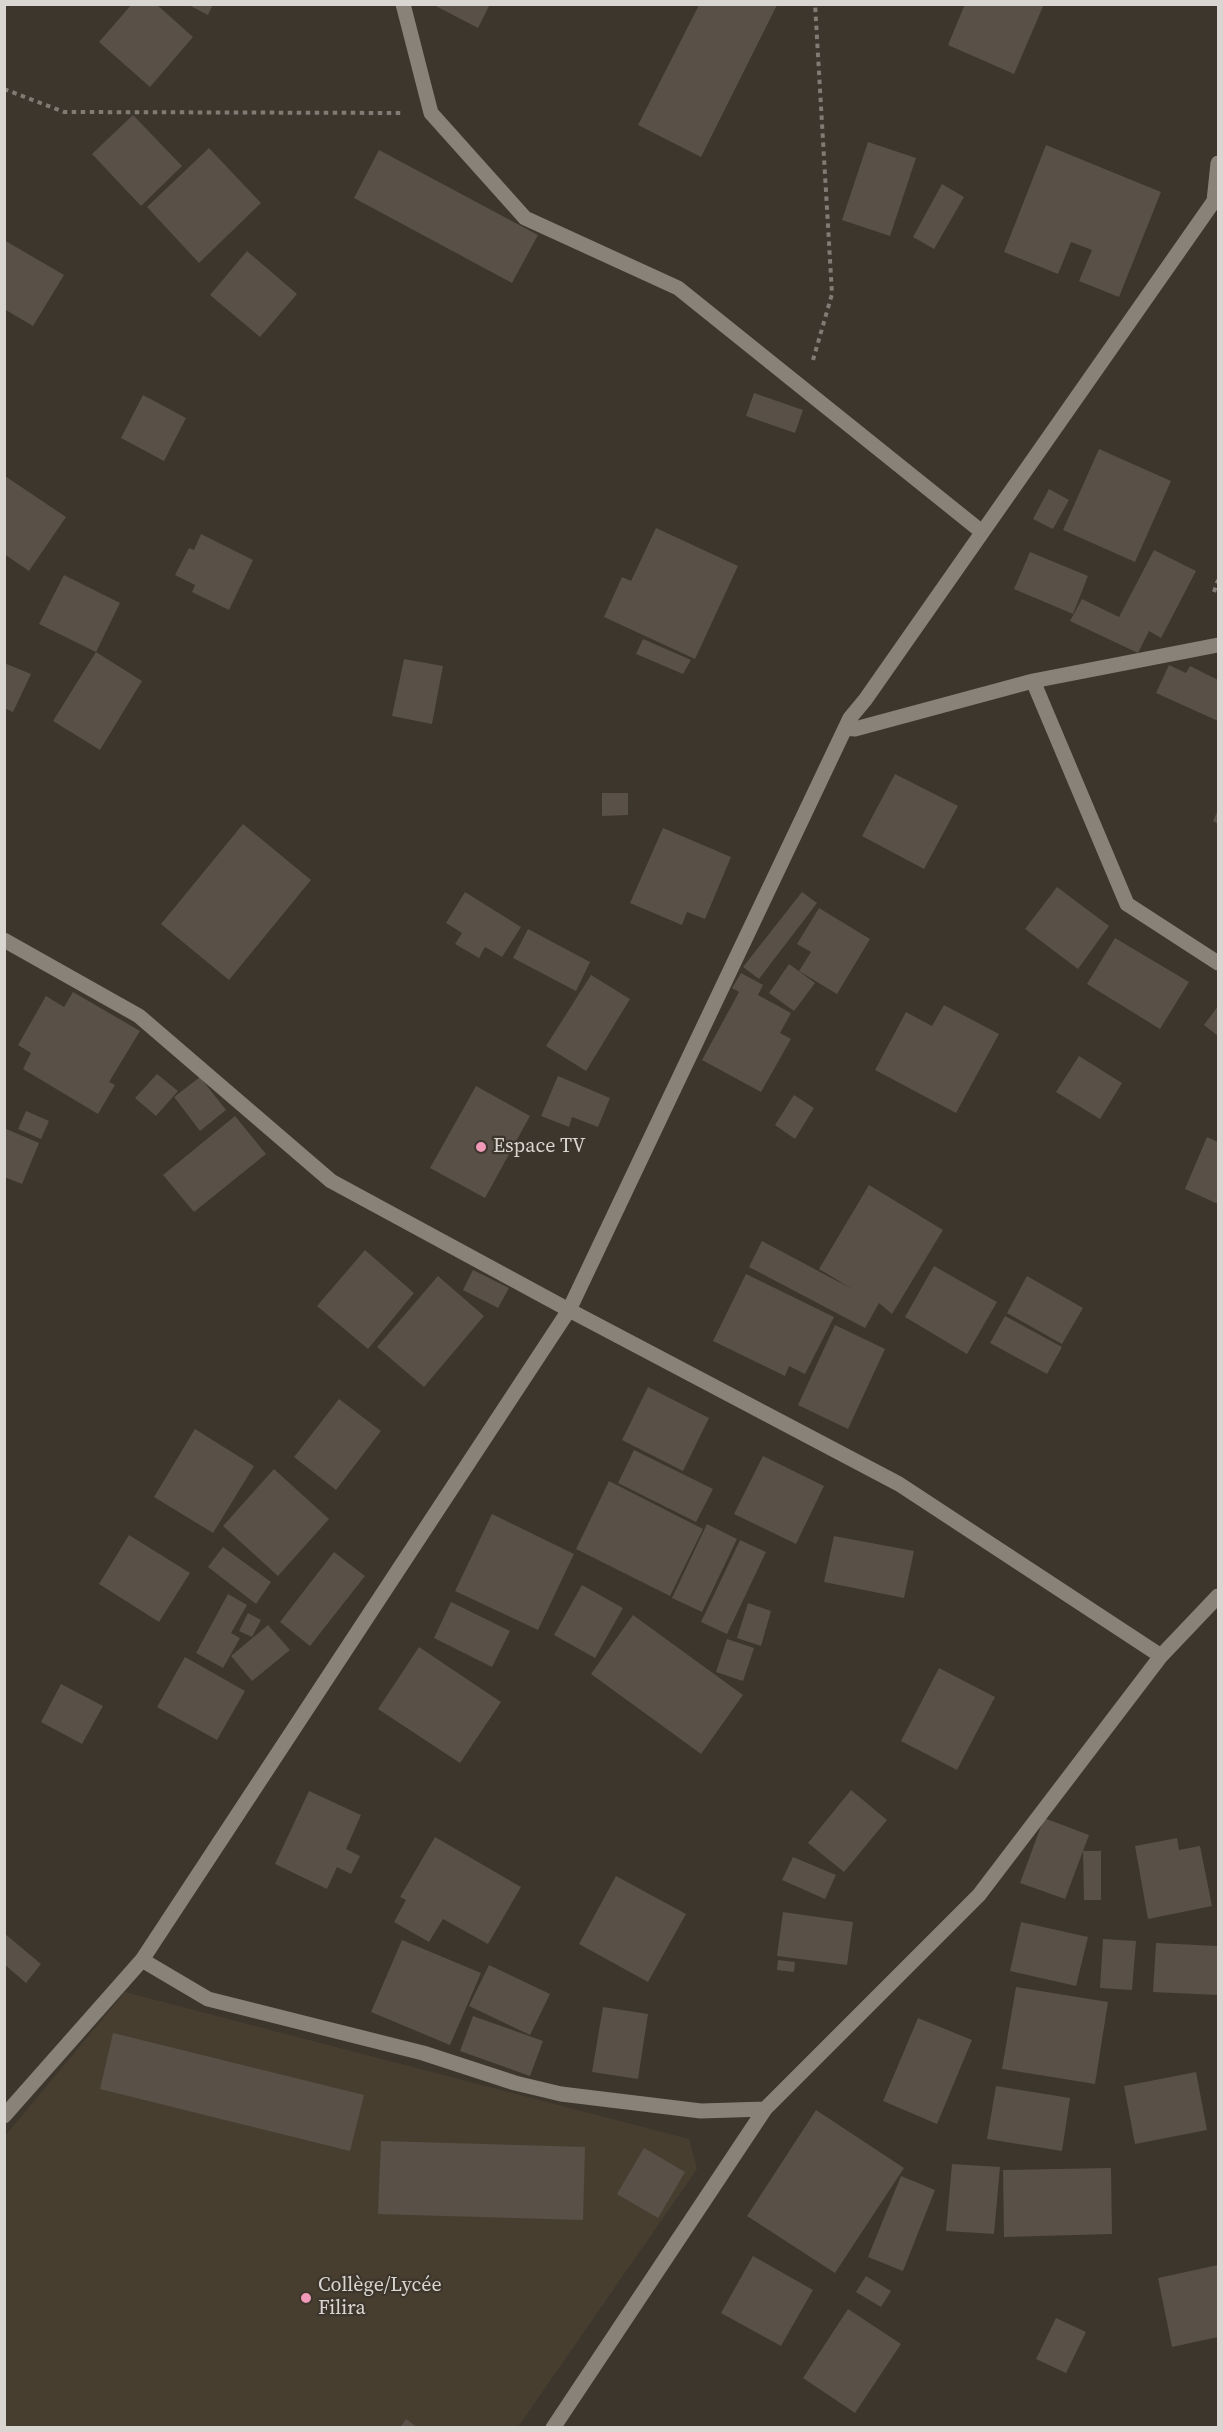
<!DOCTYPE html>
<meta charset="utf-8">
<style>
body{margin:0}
#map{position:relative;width:1223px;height:2432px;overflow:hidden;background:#3c362d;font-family:"Source Serif 4",serif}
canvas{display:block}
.frame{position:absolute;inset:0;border:6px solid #d9d5d0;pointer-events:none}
</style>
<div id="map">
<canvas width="1223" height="2432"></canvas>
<div class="frame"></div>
</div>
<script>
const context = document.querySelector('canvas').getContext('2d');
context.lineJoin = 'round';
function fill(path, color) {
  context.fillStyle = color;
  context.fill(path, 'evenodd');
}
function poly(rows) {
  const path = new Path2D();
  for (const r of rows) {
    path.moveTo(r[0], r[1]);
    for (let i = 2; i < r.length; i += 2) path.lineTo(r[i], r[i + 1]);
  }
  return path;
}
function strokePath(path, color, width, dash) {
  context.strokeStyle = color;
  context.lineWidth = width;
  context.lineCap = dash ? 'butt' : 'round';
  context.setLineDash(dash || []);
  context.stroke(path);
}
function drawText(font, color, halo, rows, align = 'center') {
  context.font = font + ' "Source Serif 4",serif';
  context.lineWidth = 4.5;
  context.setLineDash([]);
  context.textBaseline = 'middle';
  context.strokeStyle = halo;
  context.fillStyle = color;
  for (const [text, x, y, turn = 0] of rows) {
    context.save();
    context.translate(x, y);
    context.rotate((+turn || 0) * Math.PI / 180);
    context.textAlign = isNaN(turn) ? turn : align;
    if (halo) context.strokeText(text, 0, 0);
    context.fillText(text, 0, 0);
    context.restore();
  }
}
fill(poly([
 [125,1992,689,2139,697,2169,518,2427,5,2428,5,2136]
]), '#483e30');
fill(poly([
 [132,4,156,4,193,37,150,87,99,42],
 [187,4,213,4,208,15],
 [432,4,490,4,478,28],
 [965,4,1044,4,1014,74,948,45],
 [699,5,777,5,701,157,638,125],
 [133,115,182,166,141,206,92,154],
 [868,142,916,158,890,236,842,220],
 [1046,145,1161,192,1119,297,1079,281,1092,250,1071,242,1058,274,1004,252],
 [209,148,261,203,199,263,147,207],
 [379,150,538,235,512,283,354,198],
 [942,184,964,197,934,249,913,237],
 [4,240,64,275,33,326,4,309],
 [247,251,297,294,260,337,210,295],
 [754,393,803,410,795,433,746,416],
 [143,395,186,418,164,461,121,438],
 [1099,449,1171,481,1135,562,1063,530],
 [5,476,66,517,29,571,4,554],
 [1049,489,1069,500,1053,529,1033,519],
 [656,528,738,566,695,659,604,617,622,577,631,581],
 [201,534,253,560,229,610,192,592,195,585,175,575,189,548,194,550],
 [1154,550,1196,571,1161,638,1149,631,1138,653,1070,621,1082,599,1119,617],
 [1030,552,1088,576,1073,614,1014,589],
 [64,575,120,603,96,652,142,681,100,750,53,721,96,652,39,624],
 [643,639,691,660,683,674,636,654],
 [404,659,443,666,432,724,392,716],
 [4,663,31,674,13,712,4,708],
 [1169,665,1186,673,1190,666,1218,680,1218,721,1156,693],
 [895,774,958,806,924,869,862,836],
 [602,793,628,793,628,815,602,816],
 [1218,810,1218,824,1213,821],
 [243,824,311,880,229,980,161,924],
 [663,828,731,857,705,919,687,912,682,925,630,903],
 [1057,887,1109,926,1078,969,1025,929],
 [465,892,521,927,502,957,485,947,479,958,455,944,462,933,446,923],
 [802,892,817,903,759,979,743,967],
 [819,908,870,939,837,994,799,971,811,952,797,944],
 [528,929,590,962,576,991,513,958],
 [1115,938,1189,982,1160,1029,1087,984],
 [789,964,815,983,794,1011,769,993],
 [741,973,763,985,758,995,791,1013,780,1033,791,1039,761,1092,702,1060,739,992,732,988],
 [591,975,630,999,586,1071,546,1046],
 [73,992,140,1031,109,1082,115,1085,98,1114,23,1069,31,1053,18,1045,46,996,64,1007],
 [944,1005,999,1034,956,1113,875,1070,906,1012,932,1026],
 [1218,1006,1218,1036,1204,1025],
 [1079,1056,1122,1083,1100,1119,1056,1092],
 [157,1074,178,1091,156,1116,135,1098],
 [558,1076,610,1098,598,1127,572,1117,569,1127,541,1116],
 [200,1077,226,1110,200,1131,174,1097],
 [476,1086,530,1116,485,1198,430,1168],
 [794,1095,814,1108,795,1139,775,1125],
 [26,1111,49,1121,41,1139,18,1129],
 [235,1116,266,1154,194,1212,163,1175],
 [4,1128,39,1143,22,1184,4,1177],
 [1207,1137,1218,1142,1218,1204,1185,1189],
 [869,1185,943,1230,892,1314,879,1303,865,1328,749,1267,762,1241,852,1289,819,1269],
 [365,1250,414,1293,368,1349,317,1306],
 [934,1266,997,1302,967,1354,905,1317],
 [473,1270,509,1288,498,1308,463,1290],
 [746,1274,834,1317,805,1374,789,1366,785,1376,713,1341],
 [438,1276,484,1316,424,1387,377,1347],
 [1027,1276,1083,1308,1062,1344,1007,1313],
 [1005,1316,1062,1347,1047,1374,990,1343],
 [835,1325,885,1349,848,1429,798,1405],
 [648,1387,709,1418,683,1471,622,1440],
 [339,1399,381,1431,336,1490,294,1457],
 [195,1429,254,1466,213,1533,154,1497],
 [634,1450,713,1489,696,1522,618,1483],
 [763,1456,824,1486,796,1544,734,1514],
 [274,1469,329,1519,278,1576,223,1526],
 [609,1481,703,1529,670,1596,576,1549],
 [492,1514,574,1554,538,1630,455,1591],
 [707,1524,737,1539,702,1612,672,1598],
 [129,1535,190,1573,159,1622,99,1584],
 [834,1536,914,1551,904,1598,824,1582],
 [740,1540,766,1552,727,1634,701,1622],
 [223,1547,271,1582,256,1604,208,1567],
 [334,1552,365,1576,310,1646,280,1622],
 [582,1585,623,1608,595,1658,554,1635],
 [228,1594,247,1605,231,1633,240,1638,223,1668,196,1653],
 [451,1602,510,1631,492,1667,434,1638],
 [748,1603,771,1611,761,1646,737,1638],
 [248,1613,261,1620,252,1637,239,1631],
 [633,1615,743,1695,701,1754,591,1674],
 [268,1625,290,1650,252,1681,231,1656],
 [727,1639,754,1648,743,1681,716,1672],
 [419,1647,501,1702,460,1763,378,1709],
 [185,1657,245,1691,217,1740,157,1707],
 [939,1668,995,1697,957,1770,901,1741],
 [61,1684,103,1706,82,1744,41,1722],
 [851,1790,887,1820,844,1872,808,1843],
 [309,1791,361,1815,346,1849,360,1856,351,1874,337,1867,327,1889,275,1864],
 [1044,1818,1089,1835,1083,1851,1101,1851,1101,1900,1084,1900,1083,1851,1065,1899,1020,1883],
 [435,1837,521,1887,488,1944,443,1919,429,1942,394,1922,406,1900,400,1897],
 [1177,1838,1179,1850,1200,1846,1212,1906,1148,1919,1135,1846],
 [793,1857,836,1875,825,1899,782,1880],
 [616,1876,686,1914,648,1982,579,1944],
 [783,1912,853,1922,847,1965,777,1956],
 [1021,1922,1088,1937,1076,1986,1010,1971],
 [4,1933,41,1964,26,1983,4,1964],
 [1103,1939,1136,1941,1132,1990,1100,1988],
 [402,1940,481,1973,450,2045,371,2012],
 [1156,1943,1218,1946,1217,1995,1153,1992],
 [778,1960,795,1962,794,1972,777,1970],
 [489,1965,550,1994,530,2035,469,2006],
 [1016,1987,1108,2002,1095,2084,1002,2069],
 [603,2007,648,2014,638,2079,592,2072],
 [473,2016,543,2041,530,2076,460,2051],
 [918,2018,972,2040,937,2124,883,2101],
 [113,2033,364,2095,350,2151,100,2089],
 [1196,2072,1207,2130,1135,2144,1124,2086],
 [996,2086,1070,2098,1062,2151,987,2139],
 [816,2110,904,2168,835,2273,747,2216],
 [381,2141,585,2147,583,2220,378,2214],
 [644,2148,685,2172,658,2218,617,2194],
 [952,2164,1000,2167,994,2234,946,2231],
 [1111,2168,1112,2234,1004,2237,1003,2170],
 [901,2176,935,2190,903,2271,868,2257],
 [753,2256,813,2290,781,2346,721,2313],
 [1218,2265,1218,2337,1172,2347,1158,2278],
 [866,2276,891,2291,881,2307,856,2292],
 [848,2309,901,2344,855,2413,803,2378],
 [1056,2318,1086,2332,1066,2373,1036,2359],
 [406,2419,418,2428,400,2428]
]), '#595048');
strokePath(poly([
 [4,89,64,112,403,113],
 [813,360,832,294,815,4],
 [1214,592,1218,580]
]), '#807b74', 4, [4.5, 4.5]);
strokePath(poly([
 [403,4,431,113,525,218,678,288,982,532],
 [1033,681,1127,904,1218,963],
 [846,728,855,729,1033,681,1218,645],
 [4,940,139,1016,331,1181,569,1310,899,1484,1161,1656],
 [142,1960,208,1999,423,2053,515,2083,561,2094,701,2111,765,2109,553,2428],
 [765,2109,979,1895,1161,1656,1218,1596],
 [4,2116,142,1960,569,1310,850,718,865,700,1214,201,1218,163]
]), '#898278', 15);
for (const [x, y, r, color] of [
 [481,1147,6,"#f09ab7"],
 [306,2298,6,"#f09ab7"]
]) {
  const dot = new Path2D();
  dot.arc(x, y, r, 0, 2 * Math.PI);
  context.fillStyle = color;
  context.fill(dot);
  strokePath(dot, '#3c362d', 2);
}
drawText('20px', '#d9d5d0', '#3c362d', [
 ["Espace TV",493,1147],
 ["Collège/Lycée",318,2286],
 ["Filira",318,2309]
], 'left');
</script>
